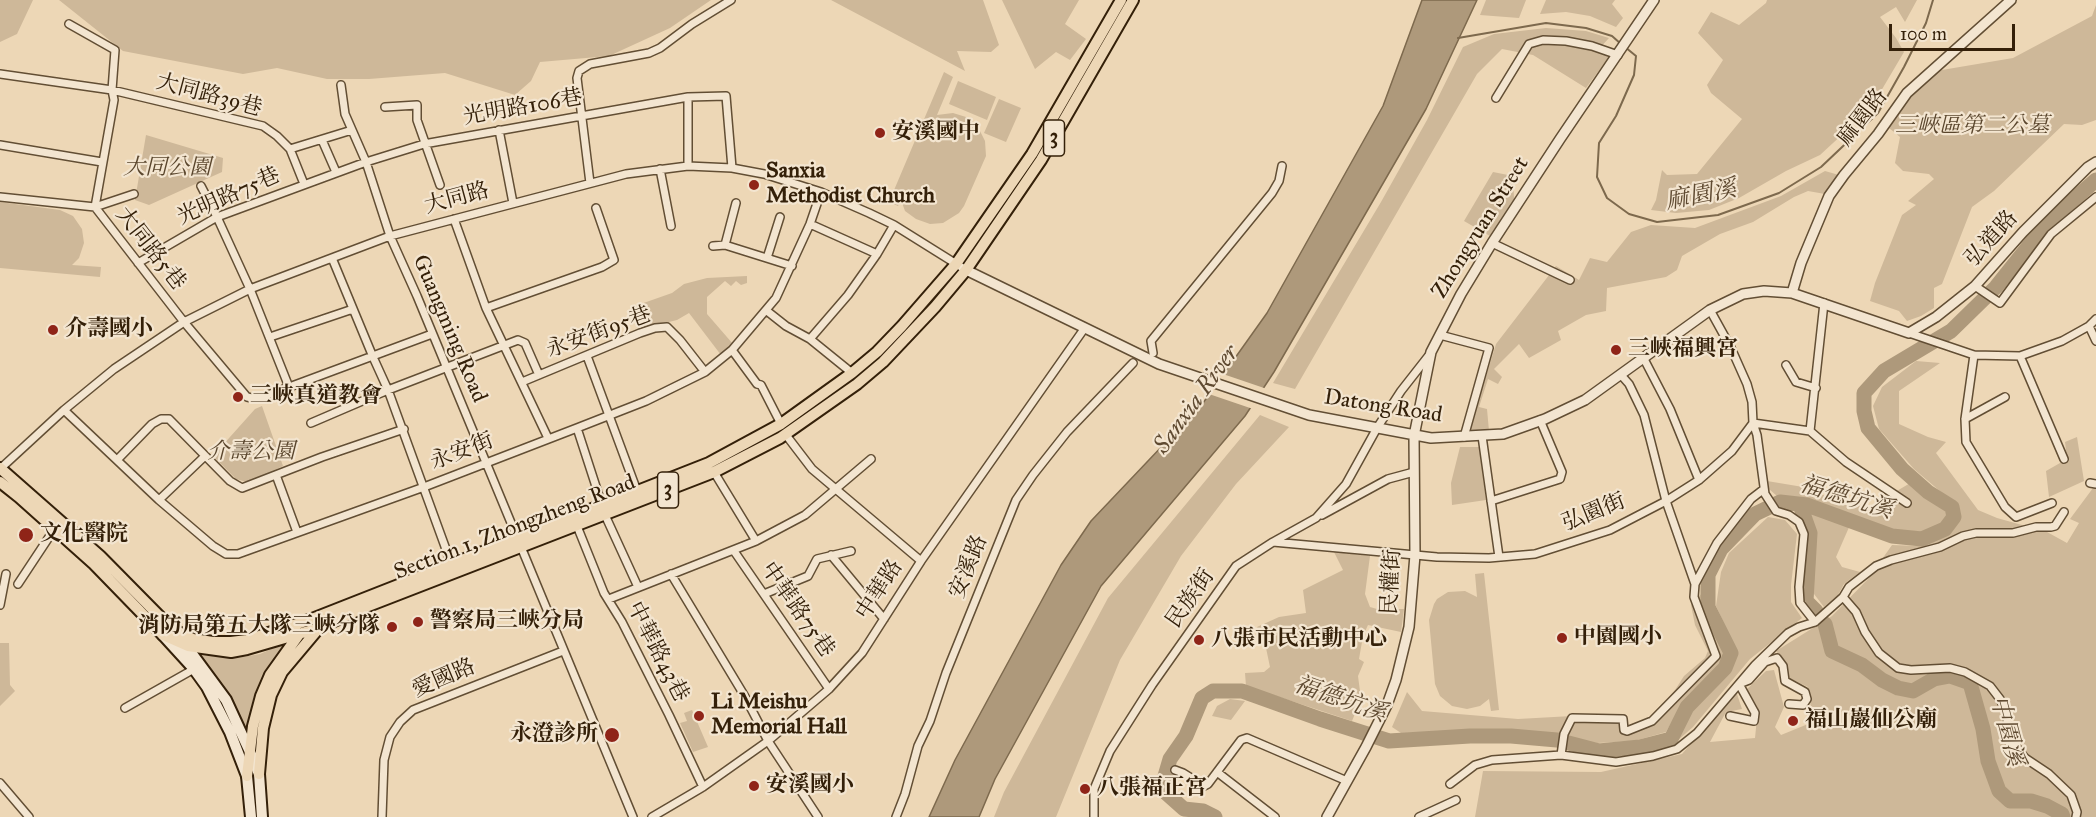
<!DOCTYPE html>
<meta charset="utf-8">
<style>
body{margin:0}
#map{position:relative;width:2096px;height:817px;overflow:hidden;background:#edd7b6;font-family:"IM FELL Great Primer",serif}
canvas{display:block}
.scale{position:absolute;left:1889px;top:24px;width:126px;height:27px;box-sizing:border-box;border:3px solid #342009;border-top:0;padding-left:8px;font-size:18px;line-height:21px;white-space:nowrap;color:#342009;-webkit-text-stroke:4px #f3e5d0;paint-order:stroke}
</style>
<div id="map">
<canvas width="2096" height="817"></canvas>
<div class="scale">100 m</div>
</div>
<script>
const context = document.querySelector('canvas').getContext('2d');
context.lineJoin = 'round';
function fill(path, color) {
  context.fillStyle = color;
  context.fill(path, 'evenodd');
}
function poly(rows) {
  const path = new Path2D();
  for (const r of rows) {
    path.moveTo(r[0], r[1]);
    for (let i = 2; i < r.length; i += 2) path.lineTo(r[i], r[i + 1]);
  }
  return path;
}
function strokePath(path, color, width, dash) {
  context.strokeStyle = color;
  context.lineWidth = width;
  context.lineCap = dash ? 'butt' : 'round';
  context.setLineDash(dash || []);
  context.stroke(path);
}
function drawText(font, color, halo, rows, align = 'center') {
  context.font = font + ' "IM FELL Great Primer","Noto Serif TC",serif';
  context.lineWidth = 4.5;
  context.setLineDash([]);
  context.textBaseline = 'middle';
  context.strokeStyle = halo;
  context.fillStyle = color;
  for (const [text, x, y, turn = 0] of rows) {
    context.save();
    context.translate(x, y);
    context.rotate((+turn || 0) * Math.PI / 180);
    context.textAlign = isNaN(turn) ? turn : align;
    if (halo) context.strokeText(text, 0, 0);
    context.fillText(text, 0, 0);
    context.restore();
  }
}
fill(poly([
 [0,0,33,0,17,34,0,42],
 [59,0,711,0,670,28,609,56,540,62,531,81,515,95,445,73,369,79,327,79,277,68,243,74,123,51],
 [831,0,983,0,999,45,991,52,957,51,965,71],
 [1002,0,1079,0,1065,24,1086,39,1070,60,1056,52,1035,69],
 [1486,0,1526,0,1519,18,1480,15],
 [1546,0,1615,0,1612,4,1623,18,1616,27,1590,16,1566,12,1540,14],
 [1767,0,1917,0,1905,22,1896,7,1880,17,1896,38,1904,52,1871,108,1820,155,1786,171,1739,198,1709,210,1676,213,1651,210,1656,200,1662,170,1667,175,1697,174,1742,119,1711,93,1707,85,1723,60,1698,33,1711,12,1739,25,1766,3],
 [2096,5,2096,120,2082,125,2064,124,1994,191,1972,207,1942,284,1934,288,1934,308,1921,316,1907,321,1899,311,1870,301,1875,283,1902,215,1916,205,1908,201,1934,179,1929,174,1903,171,1895,163,1900,137,1889,128,1904,102,1936,71,2013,58,2092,16],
 [1546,28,1586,31,1609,38,1598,50,1609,57,1586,88,1533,55,1502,49,1477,74,1295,389,1273,383,1381,202,1427,120,1463,47,1494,34],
 [944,72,953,77,937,115,953,113,966,117,977,125,985,141,986,156,964,206,959,213,943,223,930,224,916,219,905,211,901,200,898,206,889,202],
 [958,81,996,97,987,120,949,104],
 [999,99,1021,108,1006,142,984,133],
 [146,135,223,158,222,172,149,205,135,200],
 [1825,171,1839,175,1825,194,1808,191,1794,197,1753,222,1720,234,1682,256,1677,270,1666,277,1607,288,1606,311,1586,315,1558,331,1561,340,1529,358,1519,344,1494,369,1502,377,1498,384,1488,379,1479,407,1487,409,1489,431,1468,434,1496,344,1556,266,1579,280,1590,258,1607,262,1631,232,1651,225,1695,228,1781,196],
 [1493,172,1513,176,1514,199,1490,236,1464,221],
 [0,202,60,210,73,216,82,229,84,243,79,258,72,265,101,267,100,277,0,268],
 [747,276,747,283,741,285,736,281,731,286,725,281,707,297,707,314,733,344,721,355,689,313,677,320,644,328,635,306,672,293,684,284,707,278],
 [1916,361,1940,363,1899,391,1899,424,1928,437,1946,442,1936,453,1978,510,1997,518,2047,532,2067,543,2079,523,2070,519,2093,488,2096,487,2096,817,1475,817,1483,771,1601,772,1682,754,1736,691,1742,709,1726,712,1710,742,1755,738,1758,708,1747,689,1766,671,1774,670,1784,707,1775,727,1781,735,1813,722,1808,687,1789,678,1786,664,1776,651,1832,616,1868,579,1892,545,1919,546,1949,533,1961,518,1955,504,1914,469,1879,429,1873,406,1882,387],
 [262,406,283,466,250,482,243,481,236,479,213,456,255,409],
 [1260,415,1289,427,1236,484,1181,556,1120,660,1056,817,994,817,1004,792,1108,598],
 [2077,437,2084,481,2049,497,2046,471,2067,459,2065,442],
 [1460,447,1479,447,1486,500,1452,505,1451,483],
 [1767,481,1815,489,1820,494,1881,512,1890,495,1912,482,1927,497,1945,507,1947,517,1940,525,1920,532,1893,530,1809,501,1777,496,1769,489],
 [1809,513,1850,525,1836,557,1842,567,1860,572,1844,584,1838,595,1824,607,1814,594,1814,531],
 [1768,517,1785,520,1797,534,1791,585,1791,602,1802,618,1750,659,1693,727,1677,741,1691,712,1729,671,1737,652,1716,606,1721,572,1729,553],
 [1334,552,1370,556,1365,594,1370,607,1377,609,1404,609,1401,632,1368,625,1363,636,1359,659,1364,662,1358,676,1361,699,1352,721,1246,686,1245,673,1264,672,1270,667,1266,648,1257,627,1279,617,1306,613,1303,590,1343,570],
 [1484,573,1499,710,1491,711,1489,699,1480,706,1467,709,1452,706,1440,696,1435,684,1429,620,1434,604,1437,599,1448,592,1465,591,1477,597,1475,574],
 [1704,591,1704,609,1725,652,1720,664,1682,704,1666,732,1634,741,1597,743,1515,730,1401,733,1392,727,1407,692,1422,711,1518,719,1572,716,1625,717,1628,727,1652,717,1675,690,1684,676,1705,658,1708,651,1695,625,1691,605],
 [287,642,262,675,253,699,246,734,228,694,199,655,237,658,260,654],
 [0,643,9,643,10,685,15,691,0,706],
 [1230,699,1245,701,1231,720,1212,716,1217,706],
 [692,710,708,747,693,752,680,723,687,721,684,713]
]), '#ceb899');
const water = poly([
 [1422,0,1477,0,1426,109,1274,372,1245,416,1101,586,995,779,979,817,929,817,955,760,1061,565,1091,521,1203,403,1267,313,1383,106,1422,0]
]);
fill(water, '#ae997b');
strokePath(water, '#7d694d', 1.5);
fill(poly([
 [1220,373,1267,389,1253,409,1206,393]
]), '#edd7b6');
strokePath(poly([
 [1458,38,1546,23,1586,28,1612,36,1621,44],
 [1625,47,1636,56,1634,75,1616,116,1599,143,1597,177,1607,198,1629,214,1657,222,1718,215,1779,193,1821,167,1878,113,1904,67,1926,23,1933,0]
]), '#7d694d', 2);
strokePath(poly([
 [1800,505,1810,533,1806,601,1816,611],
 [1825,624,1832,651,1862,665,1882,680,1898,688,1913,691,1934,679,1950,676,1970,683,1983,729,1988,761,1999,791,2010,801,2031,801,2047,806,2062,814,2063,817],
 [1215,817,1203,811,1184,809,1166,793,1165,776,1170,759,1186,736,1202,698,1213,691,1242,691,1320,719,1389,741,1470,736,1511,736,1557,740,1599,751,1640,747,1671,739,1687,707,1725,668,1731,653,1708,607,1708,575,1721,549,1755,514,1780,502,1807,505,1892,536,1922,539,1945,529,1954,517,1952,507,1928,492,1902,469,1868,428,1864,411,1864,393,1884,371,1951,331,1996,287,2048,222,2096,180]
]), '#ae997b', 15);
const minor = poly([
 [69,24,115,50,112,90,114,100,95,207,184,322,247,397,257,399,432,334],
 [0,74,112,90,263,126,277,136,290,149,304,184],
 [341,85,345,114,366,162,390,236,417,296,633,817],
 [1496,98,1529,44,1543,40,1566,41,1592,46,1618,55],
 [385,107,417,105,417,120,440,185],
 [499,130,513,203],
 [322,140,336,172],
 [0,145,102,162],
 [290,149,352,130],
 [688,166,688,97,726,96,732,168],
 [660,169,671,226],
 [590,183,577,78,579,71,590,64,649,53,660,48,692,24,731,0],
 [201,186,217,217,250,289,289,387],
 [0,197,95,207,134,194],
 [454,219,486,308,548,438],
 [810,224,877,254],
 [1492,243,1570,280],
 [725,245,736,203],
 [713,246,725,245,792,266],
 [332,258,373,357,388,390,451,563],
 [767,258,780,217],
 [138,263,217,217,366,162,424,144,688,97],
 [1975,286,2000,303,2051,234,2096,197],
 [486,308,602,267,614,260,596,208],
 [767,311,786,326,810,339,852,373],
 [2089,326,2096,341],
 [1909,333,1974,355,2020,356,2062,341,2089,326,2096,319],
 [1440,335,1489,348,1464,437],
 [270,337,353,309],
 [810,339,848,295,877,254,894,225],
 [732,350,757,384,761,385,781,424],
 [1153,353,1151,341,1272,193,1279,181,1282,166],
 [1974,355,1965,419,1966,442,2005,507,2016,517,2052,503],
 [587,356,637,491],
 [2020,356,2064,459],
 [1644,359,1670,409,1699,480],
 [1786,365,1796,382,1816,388],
 [1621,375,1629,384,1644,415,1666,501,1695,584],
 [522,382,640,333,655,328,667,327,680,340,705,372],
 [64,410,159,500,213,546,226,554,238,554,424,487,577,428,646,401,705,372,732,350,776,298,810,224,821,192],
 [1965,419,2005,397],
 [311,423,388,390,518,340,525,343,539,375],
 [1753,423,1810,431,1846,462,1907,503],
 [577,428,602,505],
 [1810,431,1824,303],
 [786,435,812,469,921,561],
 [1482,436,1499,557],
 [117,460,152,424,161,419,169,419,230,481,242,488,322,457,404,429],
 [0,469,64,410,114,369,184,322,250,289,390,236,626,174,688,166,732,168,764,174,821,192,869,213,894,225,966,270],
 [714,472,756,541],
 [276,475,297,532],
 [2090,483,2096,484],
 [159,500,205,456],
 [1491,501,1560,479,1562,472,1540,420],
 [605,515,638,587],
 [1322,515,1388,479,1414,472],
 [577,526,604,593,622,622,669,715,703,787],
 [1273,542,1316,518,1346,484,1377,428,1401,391,1430,354],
 [734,551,829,689],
 [831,555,884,619],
 [671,574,744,695,768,741,818,817],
 [18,584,55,528],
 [764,594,808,576,817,559,851,551],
 [1843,597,1856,612,1865,632,1879,653,1898,668,1911,670,1950,668,1965,672,1990,686,2000,699,2007,713,2008,737,2025,758,2049,774,2071,795,2077,812,2076,817],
 [609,599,756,541,805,515,871,459],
 [0,605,6,574],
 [1815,622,1843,597,1849,587,1876,566,1891,560,1940,547,1963,536,1976,533,2013,533,2036,527,2051,527,2055,526,2064,512],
 [125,708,194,669],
 [1730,716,1754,721,1755,713,1739,684,1749,680,1765,662,1777,658,1783,666,1785,681,1805,692,1807,699,1803,705,1789,704],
 [1561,755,1564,734,1572,718,1623,719,1624,730,1627,731,1652,721,1716,656,1694,597,1695,584,1717,543,1751,499,1764,489],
 [1175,770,1183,773,1204,786,1208,784,1241,740,1247,738,1347,781],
 [1217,772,1275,817],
 [0,783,29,817],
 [1450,784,1475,765,1492,760,1561,755,1616,762,1653,756,1677,749,1697,733,1755,665,1788,633,1799,627,1815,622,1800,603,1799,587,1804,534,1799,522,1789,515,1776,511,1765,494,1757,435,1753,423,1752,402,1747,384,1731,348,1710,310],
 [382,817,384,760,390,737,400,722,413,710,563,651],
 [652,817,703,787,768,741,829,689,862,653,921,561,1084,329],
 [896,817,905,794,918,746,930,721,946,673,1016,500,1033,475,1067,432,1133,363],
 [1094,817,1094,789,1110,751,1152,685,1236,566,1273,542,1437,557,1489,558,1535,554,1610,530,1666,501,1699,480,1732,451,1753,423],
 [1419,817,1456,800]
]);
const tertiary = poly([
 [966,270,1159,364,1309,415,1431,438,1503,434,1545,419,1585,400,1710,310,1743,294,1764,291,1792,293,1909,333,1936,317,1975,286,2023,232,2088,167,2096,162],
 [1792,293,1801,263,1829,196,1844,175,1878,134,1907,93,2011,0],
 [1327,817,1366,747,1387,705,1396,680,1409,627,1415,555,1414,436,1431,352,1461,294,1492,243,1560,139,1654,0]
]);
const secondary = poly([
 [163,635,194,669,207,687,230,732,247,776,251,817],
 [184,643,226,700,250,752,259,774,262,817]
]);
const primary = poly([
 [0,468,100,556,172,629,193,639,213,642,231,642,247,640,312,619,709,463,781,424,852,373,877,352,902,326,956,264,1032,154,1121,0],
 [0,482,19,497,94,564,163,635,188,646,231,652,247,649,319,628,363,608,714,472,780,438,857,384,883,362,935,307,966,270,1041,160,1133,0],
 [259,774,263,728,271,695,282,672,319,628],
 [247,776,253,726,261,696,270,675,300,633]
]);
strokePath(minor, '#624e34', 10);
strokePath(tertiary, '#624e34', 12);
strokePath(secondary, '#342009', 14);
strokePath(primary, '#342009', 14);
strokePath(minor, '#f3e5d0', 7);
strokePath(tertiary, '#f3e5d0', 9);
strokePath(secondary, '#f3e5d0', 10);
strokePath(primary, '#edd7b6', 10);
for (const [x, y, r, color] of [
 [880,133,6,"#8f2418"],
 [754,185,6,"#8f2418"],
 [53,330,6,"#8f2418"],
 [1616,350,6,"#8f2418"],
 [238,397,6,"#8f2418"],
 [26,535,8,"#8f2418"],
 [418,622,6,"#8f2418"],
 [392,627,6,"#8f2418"],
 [1562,638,6,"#8f2418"],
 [1199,640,6,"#8f2418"],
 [699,716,6,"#8f2418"],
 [1793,721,6,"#8f2418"],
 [612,735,8,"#8f2418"],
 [754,786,6,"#8f2418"],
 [1085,789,6,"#8f2418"]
]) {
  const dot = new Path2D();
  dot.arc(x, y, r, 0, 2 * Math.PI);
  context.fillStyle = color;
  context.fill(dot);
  strokePath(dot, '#f3e5d0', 2);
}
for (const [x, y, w] of [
 [1054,138,21],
 [668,490,21]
]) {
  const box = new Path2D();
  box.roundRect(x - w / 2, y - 18, w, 36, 4.5);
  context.fillStyle = '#f3e5d0';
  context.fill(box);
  strokePath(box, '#342009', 1.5);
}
drawText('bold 21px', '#342009', null, [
 ["3",1054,138],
 ["3",668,490]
]);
drawText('22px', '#342009', '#f3e5d0', [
 ["大同路39巷",209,96,15],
 ["光明路106巷",523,108,-10],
 ["麻園路",1863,118,-52],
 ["光明路75巷",229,197,-24],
 ["大同路",457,199,-15],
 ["Zhongyuan Street",1481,228,-58],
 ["弘道路",1992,239,-48],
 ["大同路5巷",150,249,52],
 ["Guangming Road",449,329,67],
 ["永安街95巷",599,333,-20],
 ["Datong Road",1383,407,9],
 ["永安街",462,452,-21],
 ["弘園街",1594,513,-22],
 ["Section 1, Zhongzheng Road",515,528,-21],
 ["安溪路",969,567,-68],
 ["民權街",1392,582,-87],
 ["中華路",880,590,-57],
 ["民族街",1191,599,-55],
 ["中華路75巷",797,610,55],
 ["中華路43巷",657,652,63],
 ["愛國路",444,679,-23]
]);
drawText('italic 22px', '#5a462d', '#f3e5d0', [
 ["三峽區第二公墓",1972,127],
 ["大同公園",167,169],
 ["介壽公園",251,453]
]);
drawText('bold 22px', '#342009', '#f3e5d0', [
 ["安溪國中",892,133],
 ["Sanxia",766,172],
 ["Methodist Church",766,197],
 ["介壽國小",65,330],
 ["三峽福興宮",1628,350],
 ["三峽真道教會",250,397],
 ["文化醫院",40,535],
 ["警察局三峽分局",430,622],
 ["消防局第五大隊三峽分隊",380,627,"right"],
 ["中園國小",1574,638],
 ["八張市民活動中心",1211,640],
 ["Li Meishu",711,703],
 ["Memorial Hall",711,728],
 ["福山巖仙公廟",1805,721],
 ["永澄診所",598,735,"right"],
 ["安溪國小",766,786],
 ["八張福正宮",1097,789]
], 'left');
drawText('italic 24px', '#5f4a31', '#f3e5d0', [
 ["麻園溪",1701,196,-11],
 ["Sanxia River",1197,400,-54],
 ["福德坑溪",1846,498,17],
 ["福德坑溪",1340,700,19],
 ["中園溪",2006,731,75]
]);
</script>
